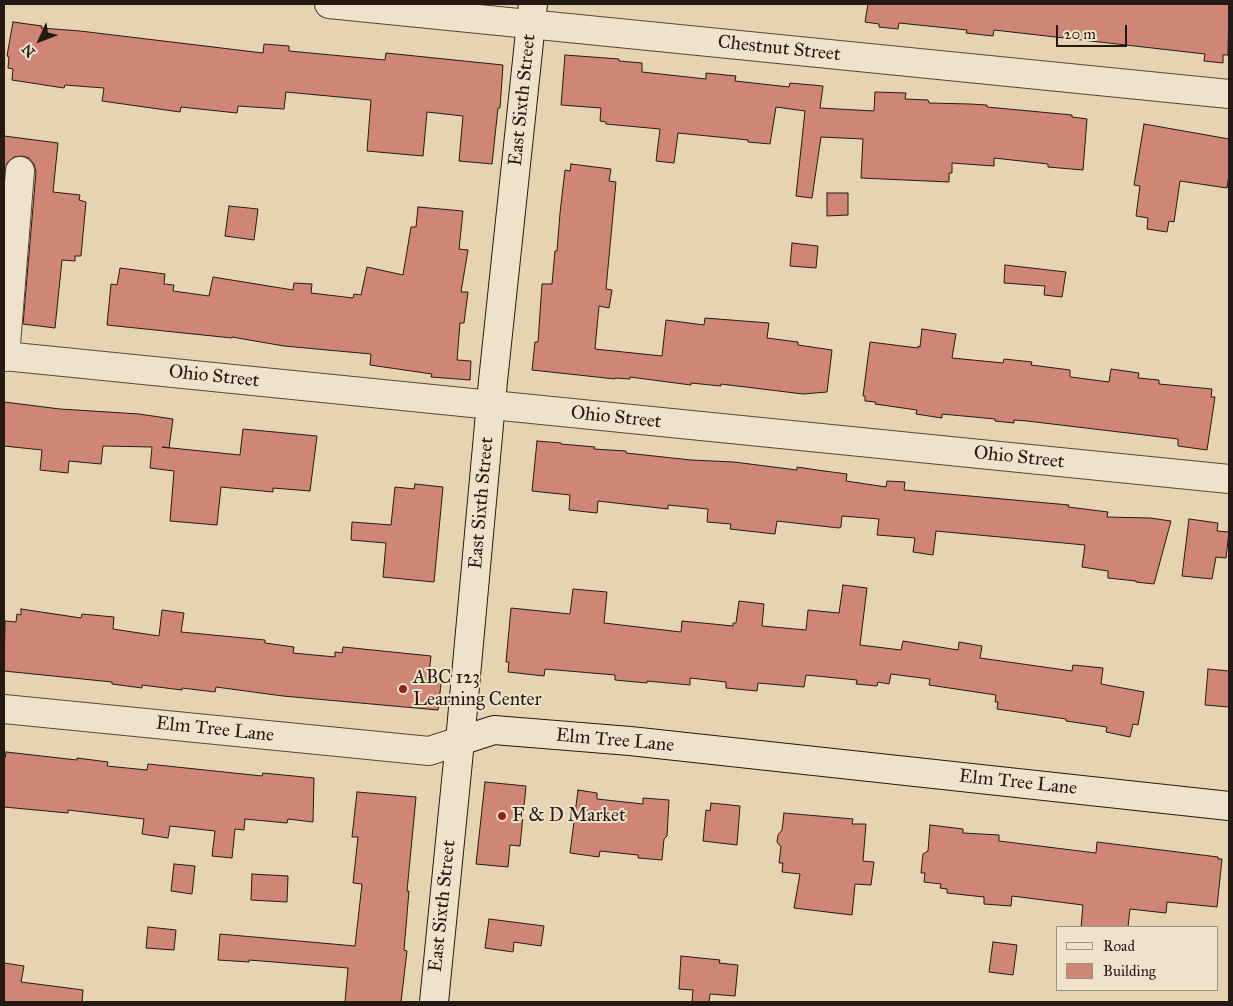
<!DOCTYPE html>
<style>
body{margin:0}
#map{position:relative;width:1233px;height:1006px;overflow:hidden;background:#e6d3af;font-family:"IM FELL Great Primer",serif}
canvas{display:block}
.frame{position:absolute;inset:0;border:5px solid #251a13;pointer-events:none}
.legend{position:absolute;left:1056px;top:926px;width:162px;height:65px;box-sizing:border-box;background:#efe2cb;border:1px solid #9e9281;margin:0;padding:6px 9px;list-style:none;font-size:15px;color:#251a13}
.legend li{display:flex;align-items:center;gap:10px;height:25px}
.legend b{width:25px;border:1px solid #9e9281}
.north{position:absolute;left:15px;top:15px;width:50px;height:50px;-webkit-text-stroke:4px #efe2cb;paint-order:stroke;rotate:227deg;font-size:14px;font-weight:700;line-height:20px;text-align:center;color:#251a13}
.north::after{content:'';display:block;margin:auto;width:18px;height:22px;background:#251a13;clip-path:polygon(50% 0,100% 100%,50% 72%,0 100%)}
.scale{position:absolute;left:1056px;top:25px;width:71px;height:22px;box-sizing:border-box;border:2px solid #251a13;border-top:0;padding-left:6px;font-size:15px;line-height:18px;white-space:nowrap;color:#251a13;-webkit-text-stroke:4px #efe2cb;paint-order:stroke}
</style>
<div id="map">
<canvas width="1233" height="1006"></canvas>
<div class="frame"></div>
<ul class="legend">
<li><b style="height:6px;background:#efe2cb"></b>Road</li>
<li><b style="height:14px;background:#cf8675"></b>Building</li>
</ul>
<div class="north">N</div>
<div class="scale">20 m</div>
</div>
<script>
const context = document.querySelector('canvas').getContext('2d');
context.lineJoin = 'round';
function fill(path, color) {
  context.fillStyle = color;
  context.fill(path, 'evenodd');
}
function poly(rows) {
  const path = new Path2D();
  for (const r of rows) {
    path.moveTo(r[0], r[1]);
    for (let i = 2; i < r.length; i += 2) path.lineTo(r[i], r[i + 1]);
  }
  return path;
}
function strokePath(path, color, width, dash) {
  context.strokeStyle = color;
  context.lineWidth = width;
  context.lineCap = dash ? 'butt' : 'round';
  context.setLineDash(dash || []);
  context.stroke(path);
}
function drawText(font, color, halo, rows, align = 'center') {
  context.font = font + ' "IM FELL Great Primer",serif';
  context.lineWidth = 4;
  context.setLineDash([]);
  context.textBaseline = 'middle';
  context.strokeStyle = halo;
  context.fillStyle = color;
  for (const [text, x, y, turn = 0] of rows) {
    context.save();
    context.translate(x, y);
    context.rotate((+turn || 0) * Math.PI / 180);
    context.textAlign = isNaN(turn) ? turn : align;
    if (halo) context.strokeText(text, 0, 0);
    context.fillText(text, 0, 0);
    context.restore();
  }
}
const building = poly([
 [868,4,1229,4,1228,55,1223,55,1223,63,1204,61,1205,54,994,30,993,36,966,33,967,30,899,23,898,29,879,27,879,24,865,22,868,4],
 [13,22,42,26,41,28,80,31,263,53,264,44,289,46,289,51,385,60,386,53,503,65,500,108,498,108,492,164,459,161,463,116,427,112,423,156,367,151,371,100,286,92,284,109,238,106,237,113,181,107,180,112,102,101,104,88,65,85,64,88,12,80,13,69,8,68,9,57,7,56,13,22],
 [565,55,619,59,619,61,642,63,642,72,706,79,706,73,736,76,735,81,789,87,790,83,823,86,820,108,874,111,875,92,906,93,905,99,928,100,929,103,970,104,987,105,987,107,1072,115,1072,117,1087,119,1083,170,1048,167,1048,164,994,158,994,166,952,163,952,173,949,173,949,182,861,178,863,139,821,137,812,198,796,196,805,111,776,107,770,144,748,142,748,140,678,133,674,163,656,161,660,129,606,124,606,122,600,121,601,108,561,105,565,55],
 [1144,124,1229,139,1229,175,1227,188,1180,181,1174,222,1169,221,1167,232,1147,229,1148,218,1136,216,1140,186,1134,185,1144,124],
 [4,136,58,143,53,192,80,195,79,200,86,202,81,256,75,256,75,261,62,260,55,328,23,324,36,172,34,164,29,158,22,156,14,157,7,163,4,178,4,136],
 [571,164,611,169,609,181,616,182,606,289,612,290,609,308,599,306,595,349,662,356,666,320,704,325,705,318,769,323,767,338,798,342,798,345,832,350,827,392,803,394,721,384,721,386,691,383,691,385,630,377,630,379,615,378,615,379,532,370,535,342,538,342,542,284,552,284,555,251,557,251,560,213,565,170,570,171,571,164],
 [827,193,848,193,848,215,827,216,827,193],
 [229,206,258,209,254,240,225,236,229,206],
 [418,207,463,211,459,249,468,250,461,292,468,292,464,323,460,323,457,360,471,361,470,380,431,377,432,374,370,365,371,354,284,346,232,337,232,338,107,325,111,284,117,285,120,268,165,274,164,284,174,285,173,291,209,296,213,277,293,290,294,283,312,284,311,293,353,298,354,294,361,295,367,267,403,275,411,227,416,227,418,207],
 [792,243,818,246,816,268,790,266,792,243],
 [1005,265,1066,272,1062,297,1044,295,1045,286,1004,283,1005,265],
 [922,329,956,334,952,358,1003,363,1004,359,1032,362,1031,365,1070,370,1070,376,1071,377,1109,382,1111,369,1139,373,1138,378,1159,380,1159,384,1212,389,1211,397,1215,397,1207,450,1178,446,1178,439,1027,421,1014,420,1014,423,995,421,995,419,942,414,942,418,916,414,917,410,875,404,876,402,865,401,865,396,863,396,870,342,918,348,918,346,920,347,922,329],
 [4,402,60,409,139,414,173,419,169,448,162,447,240,455,243,429,317,436,310,491,273,488,273,492,221,487,217,525,170,521,174,471,150,468,152,447,103,446,101,464,69,461,68,473,40,470,42,450,4,446,4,402],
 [537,441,561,443,561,444,595,447,594,449,626,451,626,453,691,460,734,462,797,470,797,467,817,470,847,474,846,481,886,487,887,481,905,482,904,490,1069,505,1068,507,1108,512,1107,517,1150,518,1171,521,1154,584,1136,582,1136,581,1108,578,1108,571,1082,567,1085,545,936,531,933,555,913,552,915,538,877,535,879,519,842,516,841,527,839,528,777,521,775,534,730,529,731,524,707,522,708,509,668,505,668,509,598,501,597,513,569,510,570,495,532,491,537,441],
 [415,484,443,487,434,582,383,577,386,543,351,540,352,522,391,525,395,487,414,489,415,484],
 [1189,519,1218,523,1217,531,1229,532,1226,558,1216,557,1212,579,1182,576,1189,519],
 [843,585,867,588,860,645,901,650,903,641,958,650,959,642,982,646,980,658,1072,671,1073,665,1103,668,1101,684,1144,692,1138,725,1133,724,1130,737,1106,732,1107,727,1066,721,1066,719,997,709,998,702,995,702,996,695,929,685,930,679,891,674,889,684,878,682,877,686,856,684,857,680,806,675,804,687,758,683,757,691,726,688,726,682,690,678,690,685,647,681,647,683,615,680,615,675,545,669,544,676,508,672,509,662,506,662,511,608,570,614,573,589,607,592,604,623,681,632,682,621,733,626,733,623,736,623,739,601,764,604,762,626,806,630,808,610,839,613,843,585],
 [21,609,81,618,82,614,114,617,113,629,159,636,162,610,184,613,181,632,265,640,265,643,294,647,293,653,335,657,335,652,342,653,343,647,431,656,429,673,442,675,438,710,283,696,216,687,215,692,182,688,182,690,142,685,142,688,112,684,112,682,4,671,5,621,16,622,17,614,21,615,21,609],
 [1208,669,1229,671,1229,707,1205,705,1208,669],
 [6,752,77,760,77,758,108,762,107,766,147,770,148,764,262,776,263,773,314,778,313,822,288,819,287,823,245,819,244,830,235,829,232,858,212,856,215,831,170,826,168,838,142,834,144,819,68,810,68,813,4,807,4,758,5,758,6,752],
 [485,782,526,786,520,846,510,845,508,867,476,864,485,782],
 [578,790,597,793,597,799,643,804,643,798,669,800,667,836,664,839,662,860,638,858,638,855,600,851,599,857,570,853,578,790],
 [357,792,416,797,407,891,409,891,404,950,407,951,401,1002,345,1002,348,968,249,960,249,962,218,960,220,934,355,946,362,884,353,883,358,837,352,837,357,792],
 [711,803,740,806,737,845,703,841,706,810,710,811,711,803],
 [784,813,853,819,852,824,866,824,863,861,874,862,871,885,855,884,852,915,794,908,800,874,782,872,783,863,779,863,781,847,777,842,778,835,782,830,784,813],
 [930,825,963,829,963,833,999,835,999,841,1096,853,1097,842,1218,857,1218,859,1222,859,1217,907,1167,902,1166,913,1130,909,1128,927,1081,927,1083,905,1012,896,1011,906,984,904,984,897,947,893,947,889,940,888,941,884,924,882,925,873,921,873,923,854,928,851,930,825],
 [174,864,195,866,192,894,171,891,174,864],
 [252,874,288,876,287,902,251,900,252,874],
 [489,919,544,926,541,946,514,942,513,952,485,948,489,919],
 [148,927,176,930,174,950,146,948,148,927],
 [993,942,1017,945,1013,975,989,972,993,942],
 [681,956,720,960,719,963,738,965,735,996,710,994,709,1002,692,1002,693,990,679,989,681,956],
 [4,963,24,966,21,982,83,990,82,1002,4,1002,4,963]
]);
fill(building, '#cf8675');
strokePath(building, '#251a13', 1);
const street = poly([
 [329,4,1229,94],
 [4,356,1229,479],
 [5,357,20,171],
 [4,709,429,751,460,741]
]);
const secondary = poly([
 [460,741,494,730,630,741,1229,806],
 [434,1002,460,741,493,381,533,4]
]);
strokePath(street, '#55483a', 30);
strokePath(secondary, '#251a13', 30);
strokePath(street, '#efe2cb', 28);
strokePath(secondary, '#efe2cb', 28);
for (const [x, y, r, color] of [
 [403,689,5,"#8f2418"],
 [502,816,5,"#8f2418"]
]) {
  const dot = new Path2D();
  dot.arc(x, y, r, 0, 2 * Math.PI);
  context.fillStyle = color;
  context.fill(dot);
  strokePath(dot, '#efe2cb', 2);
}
drawText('19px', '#251a13', '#efe2cb', [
 ["Chestnut Street",779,49,6],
 ["East Sixth Street",523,100,-84],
 ["Ohio Street",214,377,6],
 ["Ohio Street",616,418,6],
 ["Ohio Street",1019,458,6],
 ["East Sixth Street",482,503,-85],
 ["Elm Tree Lane",215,730,6],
 ["Elm Tree Lane",615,741,5],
 ["Elm Tree Lane",1018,783,6],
 ["East Sixth Street",443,906,-84]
]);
drawText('19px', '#251a13', '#efe2cb', [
 ["ABC 123",413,678],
 ["Learning Center",413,700],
 ["F & D Market",512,816]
], 'left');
</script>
